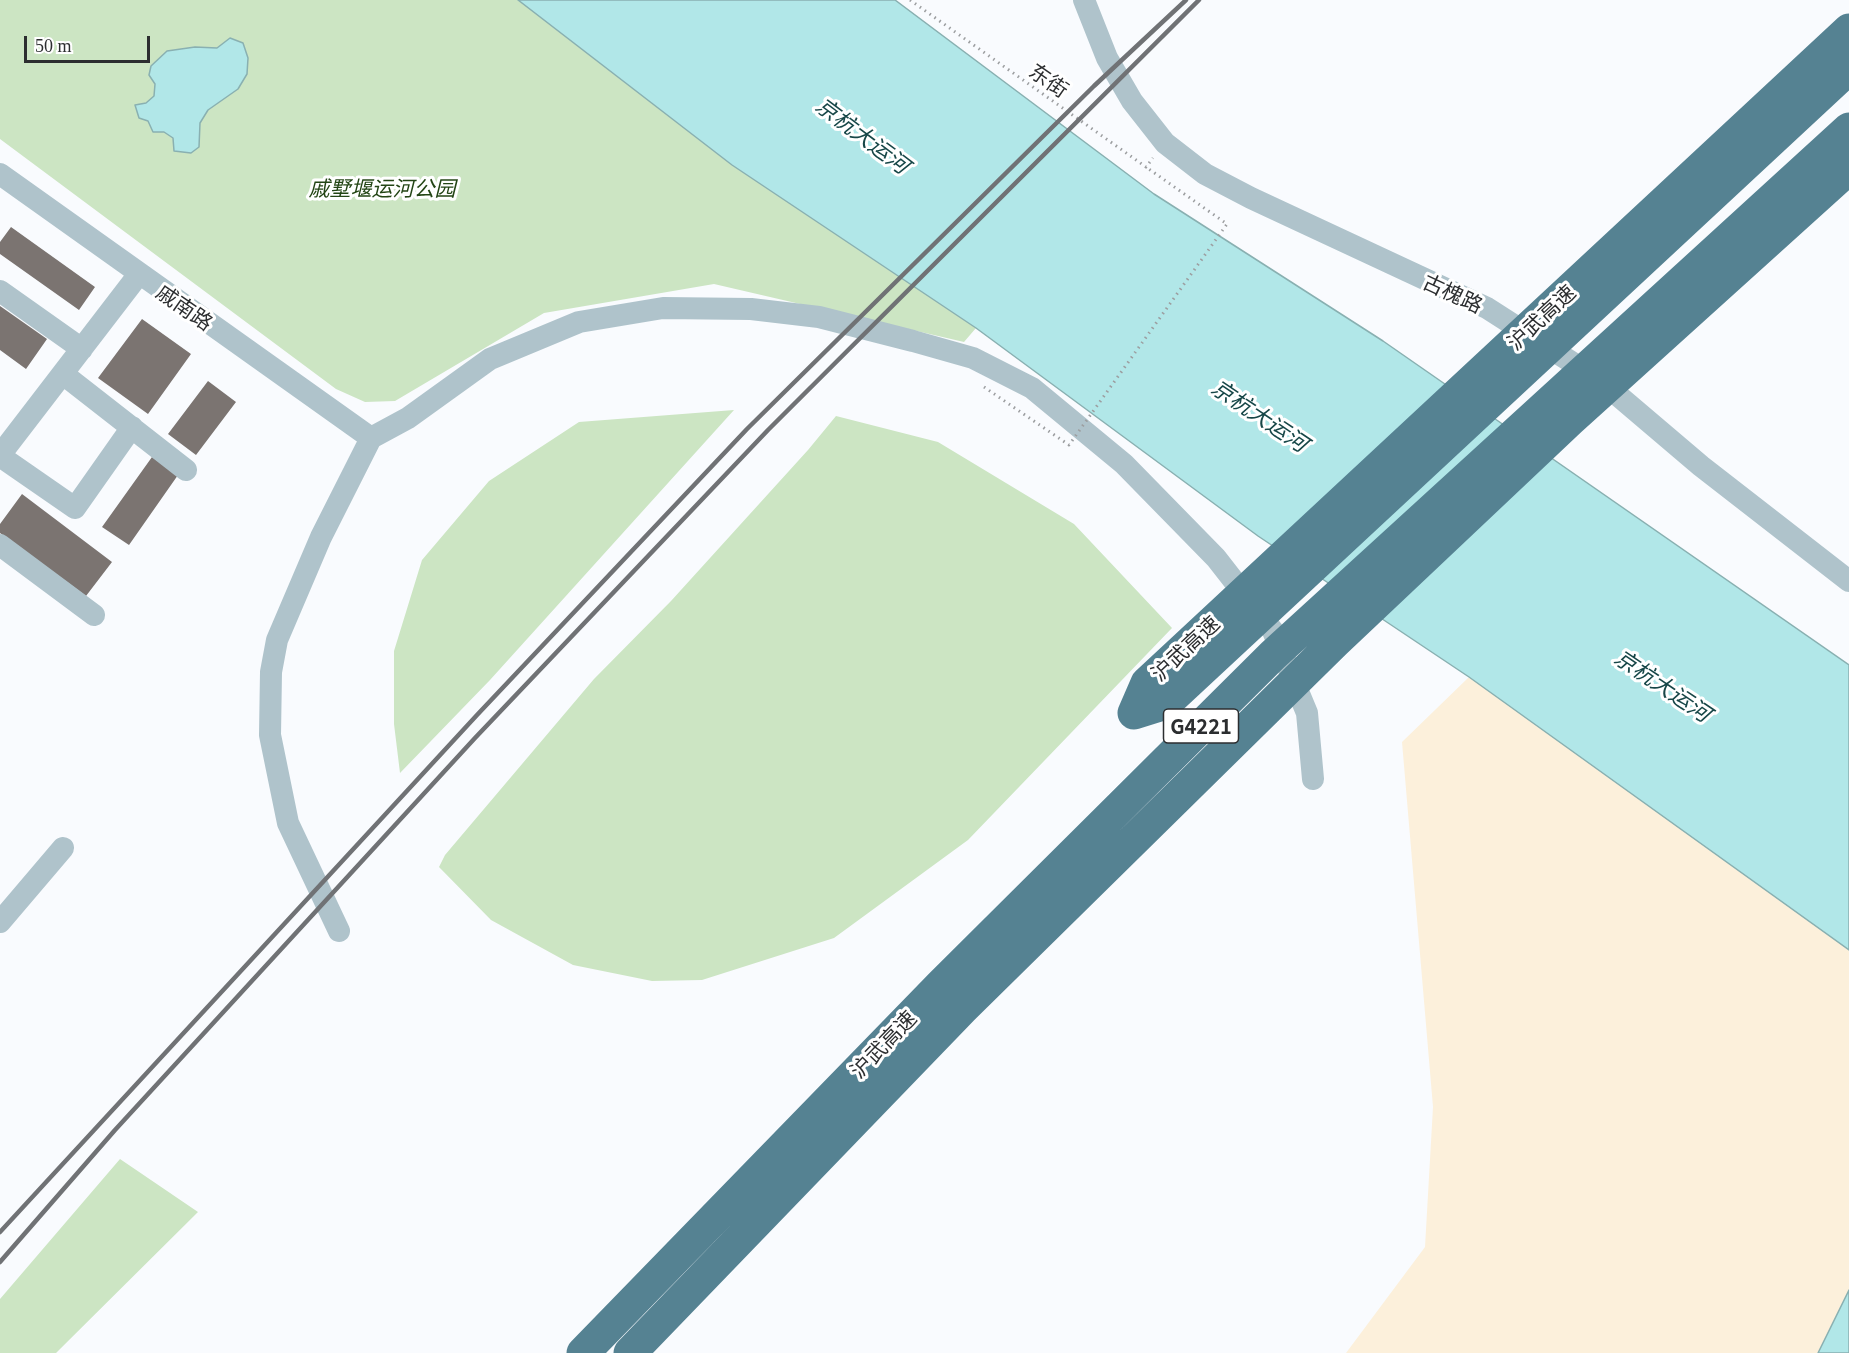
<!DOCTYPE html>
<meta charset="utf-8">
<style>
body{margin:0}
#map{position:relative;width:1849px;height:1353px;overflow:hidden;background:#f9fbfe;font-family:Georgia,serif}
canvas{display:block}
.scale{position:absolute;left:24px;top:36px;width:126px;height:27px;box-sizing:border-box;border:3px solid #2c2e30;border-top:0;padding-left:8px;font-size:18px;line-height:21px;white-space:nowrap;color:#2c2e30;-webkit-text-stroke:4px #fff;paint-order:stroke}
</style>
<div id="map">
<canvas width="1849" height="1353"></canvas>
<div class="scale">50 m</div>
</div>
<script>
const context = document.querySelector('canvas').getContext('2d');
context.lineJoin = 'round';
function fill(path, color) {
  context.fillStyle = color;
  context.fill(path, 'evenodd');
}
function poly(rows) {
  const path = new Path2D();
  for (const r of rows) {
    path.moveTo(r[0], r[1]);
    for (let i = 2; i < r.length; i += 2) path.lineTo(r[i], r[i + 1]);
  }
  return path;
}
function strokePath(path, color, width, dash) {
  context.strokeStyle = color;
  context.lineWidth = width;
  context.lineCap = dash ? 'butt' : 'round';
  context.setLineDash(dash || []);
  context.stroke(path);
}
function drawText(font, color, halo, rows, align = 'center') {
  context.font = font + ' Georgia,"Noto Sans SC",serif';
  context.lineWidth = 6;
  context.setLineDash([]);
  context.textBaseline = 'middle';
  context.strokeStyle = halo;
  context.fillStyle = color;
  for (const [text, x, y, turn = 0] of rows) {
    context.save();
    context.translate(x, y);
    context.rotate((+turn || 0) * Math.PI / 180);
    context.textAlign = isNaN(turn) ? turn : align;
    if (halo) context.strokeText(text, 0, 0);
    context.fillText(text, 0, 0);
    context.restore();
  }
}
fill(poly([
 [1469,677,1849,950,1849,1353,1346,1353,1425,1247,1433,1107,1402,742]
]), '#fcf0db');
fill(poly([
 [0,0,518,0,732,165,976,328,964,342,714,284,544,313,395,401,365,402,336,389,0,139],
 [734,410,490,680,400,773,394,724,394,651,422,560,489,481,579,422],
 [836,416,938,442,1074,524,1172,628,968,840,834,938,702,980,652,981,573,965,491,920,439,867,445,855,594,679,671,601,808,450],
 [120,1159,198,1212,56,1353,0,1353,0,1299]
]), '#cce5c3');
const water = poly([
 [518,0,895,0,1154,194,1383,341,1849,665,1849,950,1469,677,1258,536,976,328,732,165,518,0],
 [230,38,243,43,248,58,247,74,238,89,208,110,200,123,199,147,191,153,174,151,173,138,164,132,153,132,148,121,139,118,135,105,146,103,154,96,155,84,149,75,151,66,167,51,195,47,217,48,230,38],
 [1849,1290,1849,1353,1818,1353,1849,1290]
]);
fill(water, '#b1e7e8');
strokePath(water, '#89b0b1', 1.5);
fill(poly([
 [11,227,95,287,79,310,0,254,0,242],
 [0,306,47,339,26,369,0,350],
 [142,319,191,354,148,414,98,378],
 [208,381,236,402,196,455,168,434],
 [152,457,178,475,129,545,102,527],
 [22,494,112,562,86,596,0,533,0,524]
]), '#7b7471');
strokePath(poly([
 [910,0,1146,167,1153,158]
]), '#9c9ea0', 3, [1.5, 4.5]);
strokePath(poly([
 [1084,0,1107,58,1132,101,1165,143,1205,174,1251,198,1487,308,1601,381,1701,466,1849,581],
 [0,174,371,438],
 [0,291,82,349],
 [63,374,186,470],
 [0,455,139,274],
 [0,456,75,508,132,427],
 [0,545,94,615],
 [0,922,63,848],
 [339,931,288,823,270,735,271,672,277,640,321,537,371,438,408,418,490,359,579,322,663,308,751,309,819,317,913,341,973,358,1032,388,1124,464,1216,558,1273,631,1307,713,1313,779]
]), '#afc3cb', 22);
strokePath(poly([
 [0,1232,477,715,747,429,1094,86,1186,0],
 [0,1262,115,1130,475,738,768,430,1199,0]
]), '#707275', 4.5);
strokePath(poly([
 [984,387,1069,445,1227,224,1146,167]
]), '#9c9ea0', 3, [1.5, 4.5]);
strokePath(poly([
 [1134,713,1147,683,1849,30],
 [1134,713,1166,703,1849,68],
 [583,1353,941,985,1273,655,1849,129],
 [630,1353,962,1009,1335,642,1570,420,1849,168]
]), '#558292', 33);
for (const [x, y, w] of [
 [1201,726,75]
]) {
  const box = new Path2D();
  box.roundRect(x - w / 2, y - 17, w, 34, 4.5);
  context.fillStyle = '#fff';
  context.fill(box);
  strokePath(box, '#2c2e30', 1.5);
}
drawText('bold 20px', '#2c2e30', null, [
 ["G4221",1201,726]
]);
drawText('21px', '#2c2e30', '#fff', [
 ["东街",1049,80,35],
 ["古槐路",1453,293,25],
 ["戚南路",185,307,35],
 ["沪武高速",1541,317,-43],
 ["沪武高速",1185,648,-43],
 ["沪武高速",883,1044,-46]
]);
drawText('italic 21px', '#234515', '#fff', [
 ["戚墅堰运河公园",382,188]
]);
drawText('italic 22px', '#174748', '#fff', [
 ["京杭大运河",863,135,37],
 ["京杭大运河",1260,415,34],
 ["京杭大运河",1663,685,34]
]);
</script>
